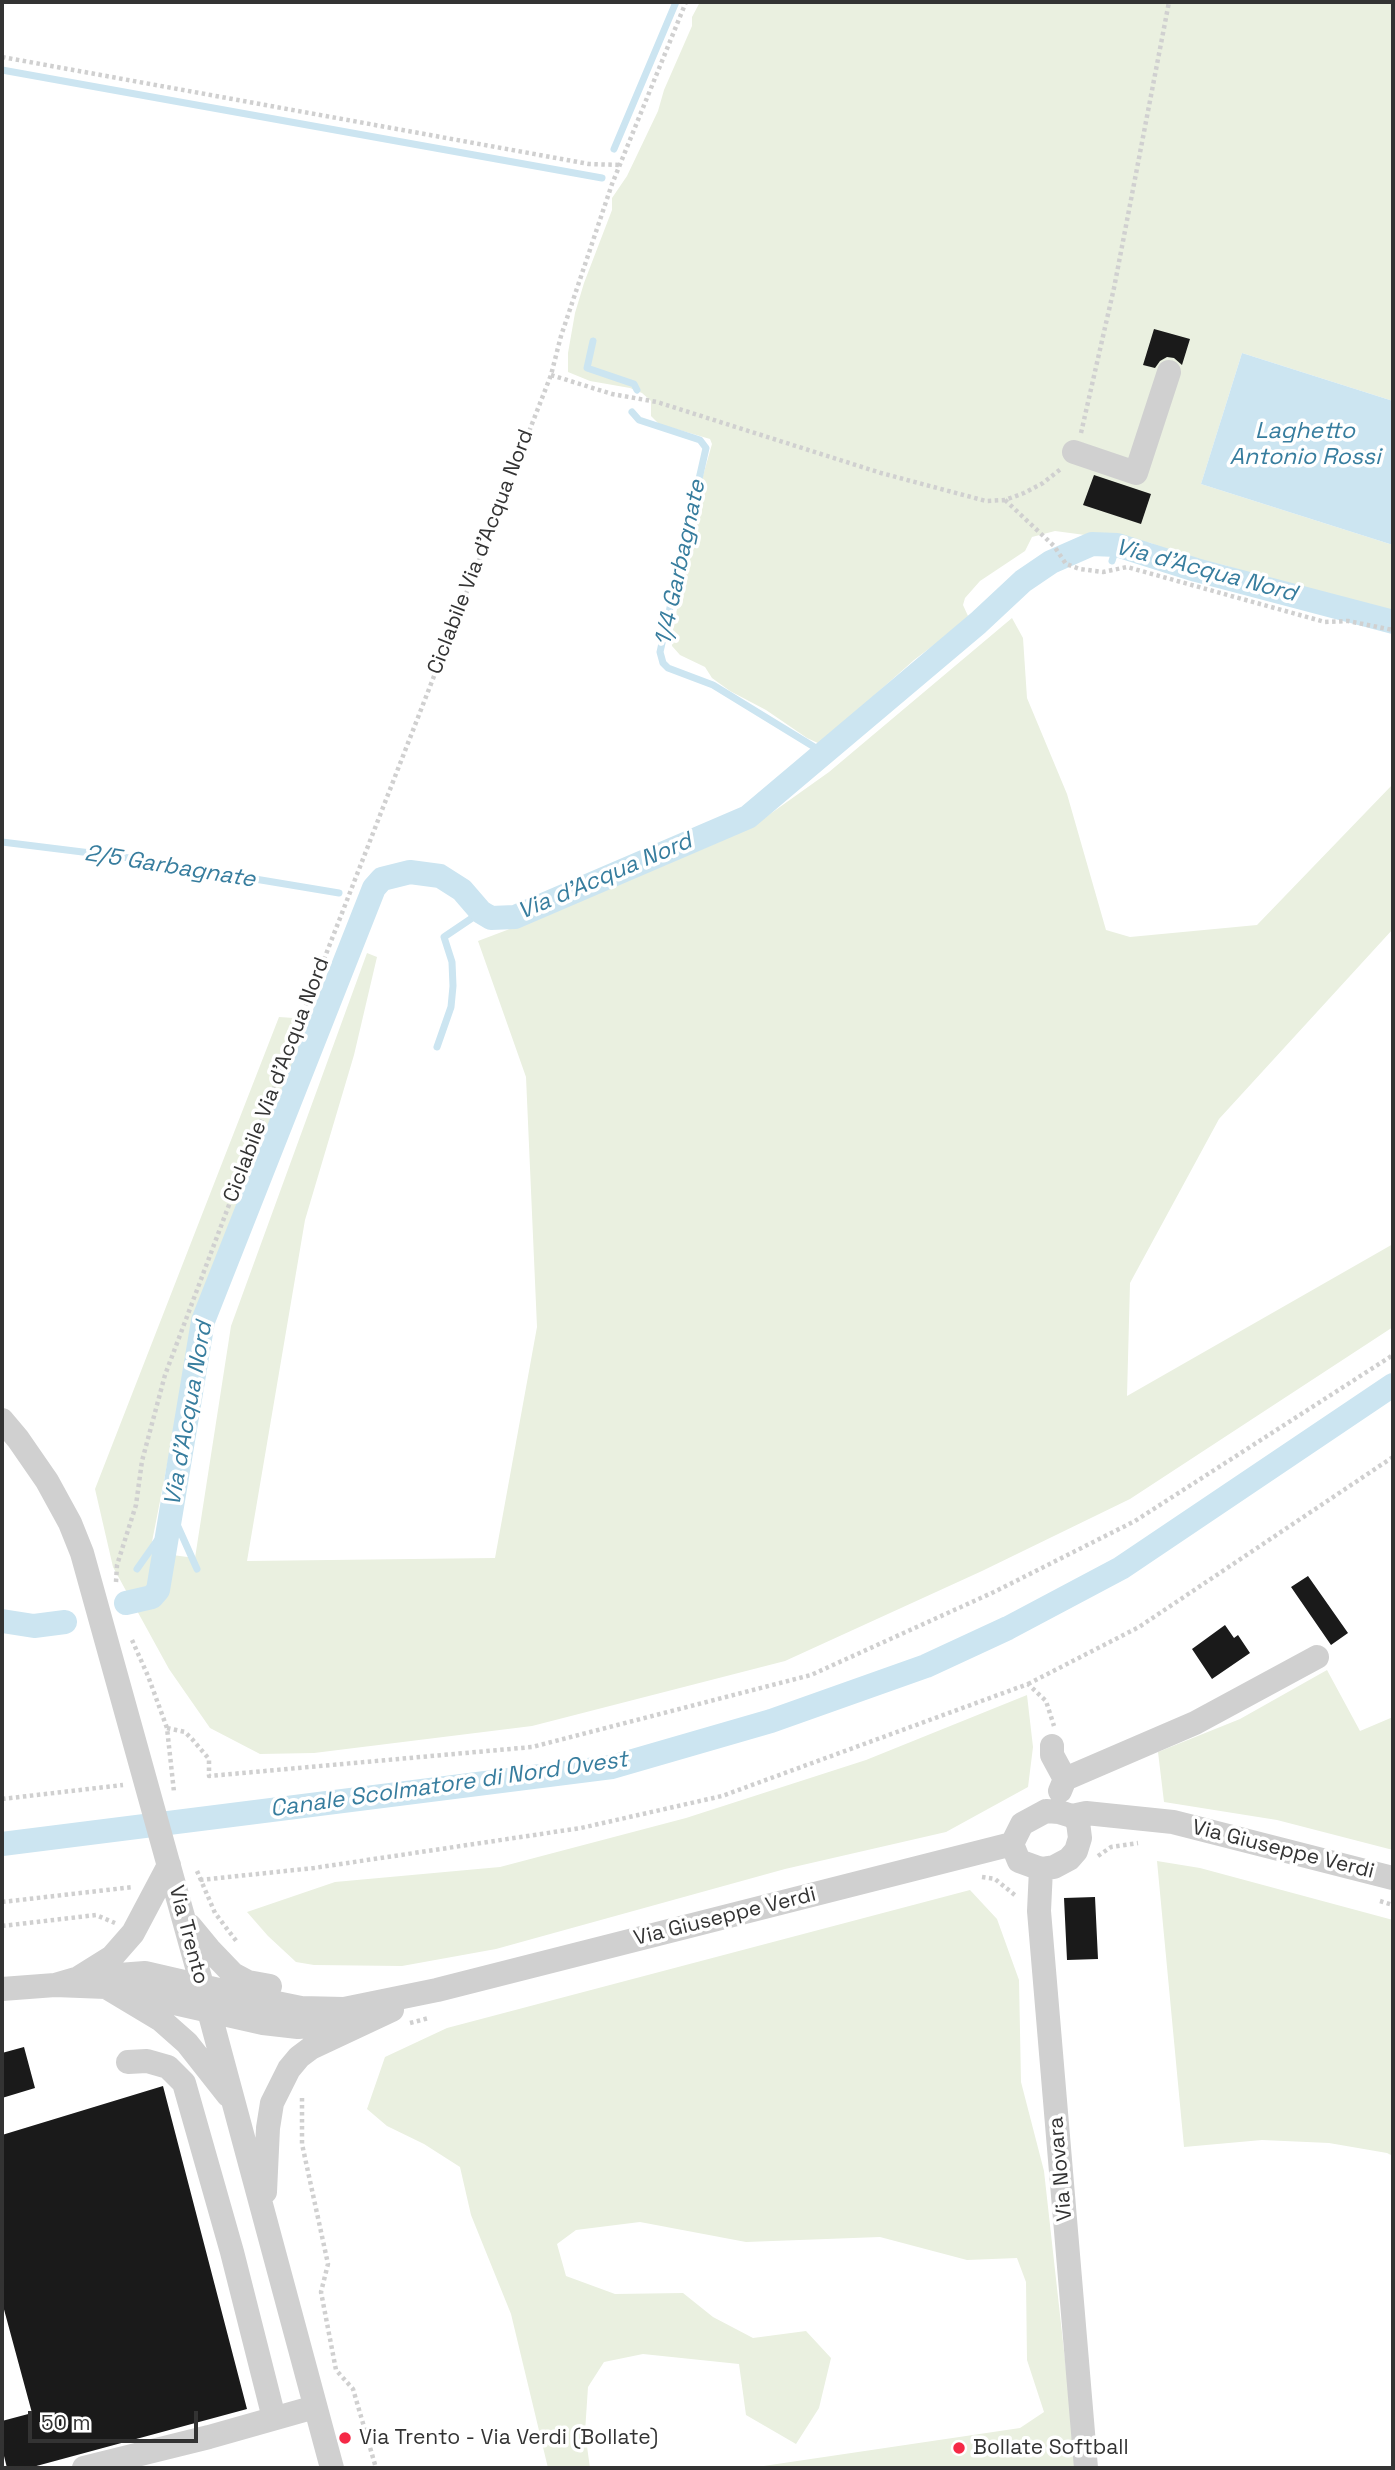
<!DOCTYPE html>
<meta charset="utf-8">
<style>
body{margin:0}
#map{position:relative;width:1395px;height:2470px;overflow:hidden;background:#fff;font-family:"Space Grotesk",sans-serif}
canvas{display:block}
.frame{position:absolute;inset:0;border:4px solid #333;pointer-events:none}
.scale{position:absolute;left:28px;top:2411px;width:170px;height:32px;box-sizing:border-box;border:4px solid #333;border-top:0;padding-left:9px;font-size:21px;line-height:24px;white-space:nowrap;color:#333;-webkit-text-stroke:5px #fff;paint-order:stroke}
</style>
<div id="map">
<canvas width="1395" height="2470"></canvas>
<div class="frame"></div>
<div class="scale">50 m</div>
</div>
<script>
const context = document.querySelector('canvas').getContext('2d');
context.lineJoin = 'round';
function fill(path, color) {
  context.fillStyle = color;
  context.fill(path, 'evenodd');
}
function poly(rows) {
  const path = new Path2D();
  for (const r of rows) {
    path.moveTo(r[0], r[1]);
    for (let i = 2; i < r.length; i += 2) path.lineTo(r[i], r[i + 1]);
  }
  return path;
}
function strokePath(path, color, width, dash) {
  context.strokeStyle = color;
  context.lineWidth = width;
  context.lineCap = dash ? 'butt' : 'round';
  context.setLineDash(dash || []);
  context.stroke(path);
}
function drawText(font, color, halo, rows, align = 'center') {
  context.font = font + ' "Space Grotesk",sans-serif';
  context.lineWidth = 7;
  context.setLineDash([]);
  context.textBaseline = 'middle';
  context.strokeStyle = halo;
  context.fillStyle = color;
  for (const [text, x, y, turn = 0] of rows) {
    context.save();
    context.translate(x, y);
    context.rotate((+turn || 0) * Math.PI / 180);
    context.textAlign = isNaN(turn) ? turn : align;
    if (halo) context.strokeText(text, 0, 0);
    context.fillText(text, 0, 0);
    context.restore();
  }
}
fill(poly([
 [700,2,1393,2,1393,401,1242,353,1201,484,1393,545,1393,613,1335,600,1224,565,1178,556,1151,543,1098,534,1085,535,1055,531,1032,537,1025,551,980,581,965,598,963,605,968,616,964,622,914,660,850,717,828,740,820,744,807,738,766,710,730,691,712,678,705,667,680,655,672,646,670,629,674,622,683,584,696,512,698,493,712,444,710,439,659,424,651,416,651,401,642,393,630,388,590,381,568,372,568,353,575,313,584,283,612,210,612,198,627,176,658,111,664,90,692,26,692,17],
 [1012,618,1023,638,1027,698,1067,794,1106,930,1130,937,1257,925,1393,784,1393,929,1219,1119,1130,1283,1127,1396,1393,1244,1393,1327,1130,1499,982,1571,785,1661,532,1726,314,1753,260,1754,210,1728,169,1669,113,1567,95,1489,279,1017,294,1018,311,1025,196,1317,150,1552,195,1558,231,1326,367,953,377,957,354,1055,305,1220,247,1561,495,1558,537,1327,526,1077,478,941,507,930,756,824,829,772],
 [1327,1670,1360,1731,1393,1717,1393,1850,1277,1820,1164,1802,1158,1752,1240,1719],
 [1027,1695,1033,1747,1028,1787,946,1832,785,1869,496,1949,402,1966,314,1965,296,1962,268,1936,247,1912,335,1882,500,1867,686,1818,866,1760],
 [1157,1861,1200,1868,1393,1920,1393,2156,1387,2153,1329,2143,1262,2140,1184,2147],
 [970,1890,997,1919,1019,1980,1021,2082,1044,2171,1077,2468,750,2468,1020,2428,1044,2412,1027,2360,1026,2282,1017,2258,967,2260,880,2237,746,2242,640,2222,576,2230,557,2244,566,2276,615,2294,683,2293,713,2317,753,2338,806,2331,831,2358,819,2408,796,2444,746,2415,739,2364,643,2354,604,2362,588,2387,585,2432,590,2468,548,2468,511,2314,471,2215,460,2167,424,2144,387,2126,367,2109,385,2057,447,2028]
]), '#eaf0e0');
fill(poly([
 [1242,353,1393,401,1393,545,1201,484]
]), '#cce5f1');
strokePath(poly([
 [2,70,602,178],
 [614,149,676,2],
 [593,341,587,368,634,384,637,390],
 [632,412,639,420,700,440,706,448,660,652,663,663,668,668,713,685,824,753],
 [1112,561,1117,545],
 [2,842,123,857,339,893],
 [363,899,369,901],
 [437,1047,451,1007,453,986,452,962,444,937,481,912],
 [171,1511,197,1569],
 [137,1569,168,1525]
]), '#cce5f1', 7);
strokePath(poly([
 [126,1603,152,1597,158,1590,203,1321,374,888,382,879,410,872,440,876,462,890,481,912,491,918,515,917,748,817,978,623,1023,581,1051,562,1092,544,1117,545,1196,570,1393,622],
 [2,1621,34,1626,65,1622],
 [2,1844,612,1767,771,1721,926,1666,1008,1628,1121,1568,1393,1385]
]), '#cce5f1', 24);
fill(poly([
 [1154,329,1190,339,1182,365,1174,358,1167,357,1160,361,1155,368,1143,365],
 [1094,475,1151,494,1141,524,1083,505],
 [1308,1576,1348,1633,1331,1645,1291,1587],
 [1225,1625,1234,1638,1238,1635,1250,1653,1212,1679,1192,1649],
 [1095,1897,1098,1959,1067,1960,1064,1898],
 [24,2047,35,2088,2,2098,2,2053],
 [163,2086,247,2409,29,2468,7,2468,2,2448,2,2421,32,2413,2,2302,2,2135]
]), '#1a1a1a');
strokePath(poly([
 [2,57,589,164,620,165],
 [551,375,612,394,657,402,881,473,986,501,1005,500,1024,493,1043,483,1062,468],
 [1081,433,1114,288,1169,2],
 [1005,500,1054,546,1066,564,1080,569,1103,572,1127,567,1325,622,1348,621,1393,630],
 [116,1582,117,1565,136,1505,142,1461,165,1375,241,1173,551,375,561,336,612,184,686,2],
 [132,1640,148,1676,167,1728,174,1792],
 [1028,1684,1139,1627,1393,1457],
 [167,1728,185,1732,192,1739,209,1759,209,1776,532,1747,811,1675,994,1592,1135,1521,1393,1355],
 [2,1799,123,1785],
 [1098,1856,1111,1847,1138,1843],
 [197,1871,215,1913,237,1942],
 [982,1877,995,1879,1016,1896],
 [200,1880,314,1868,581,1828,722,1796,1028,1684,1046,1701,1054,1726],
 [1380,1901,1393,1905],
 [2,1902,133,1887],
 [2,1926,96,1915,115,1923],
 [410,2023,429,2018],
 [302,2098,302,2144,328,2264,321,2292,336,2370,353,2389,376,2468]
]), '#d0d0d0', 4.5, [3.5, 3.5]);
strokePath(poly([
 [1074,452,1136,473,1169,372],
 [2,1420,18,1439,47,1481,70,1523,82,1553,202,1985,332,2468],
 [1052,1746,1052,1755,1065,1779,1060,1791],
 [1065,1779,1195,1723,1317,1657],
 [1046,1811,1059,1812,1072,1816,1078,1822,1080,1838,1076,1851,1069,1859,1054,1867,1041,1869,1019,1861,1012,1844,1022,1824,1046,1811],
 [1072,1816,1086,1813,1173,1822,1393,1878],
 [1041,1869,1039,1911,1086,2468],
 [190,1926,209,1949,233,1974,248,1982,270,1986],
 [80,1977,112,1957,133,1933,169,1865],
 [55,1985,79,1978,145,1973,262,2000,301,2008,344,2009,437,1990,1012,1844],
 [2,1989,55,1985,106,1987,161,2020,187,2043,228,2095],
 [130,1993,263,2023,298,2027,349,2023],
 [128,2062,147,2061,168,2067,184,2083,232,2252,274,2418],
 [265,2192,268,2128,272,2103,289,2069,299,2057,311,2048,392,2010],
 [84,2468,209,2437,315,2407]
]), '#d0d0d0', 24);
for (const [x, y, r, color] of [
 [345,2438,7,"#f52946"],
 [959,2448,7,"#f52946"]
]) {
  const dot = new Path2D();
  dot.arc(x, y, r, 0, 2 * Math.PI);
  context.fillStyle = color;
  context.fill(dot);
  strokePath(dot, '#fff', 2.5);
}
drawText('21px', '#333', '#fff', [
 ["Ciclabile Via d’Acqua Nord",481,552,-69],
 ["Ciclabile Via d’Acqua Nord",277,1080,-69],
 ["Via Giuseppe Verdi",1283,1850,14],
 ["Via Giuseppe Verdi",725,1917,-14],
 ["Via Trento",188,1935,75],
 ["Via Novara",1061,2169,-95]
]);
drawText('21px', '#333', '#fff', [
 ["Via Trento - Via Verdi (Bollate)",359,2438],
 ["Bollate Softball",973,2448]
], 'left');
drawText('italic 23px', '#377d9e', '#fff', [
 ["Laghetto",1305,432],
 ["Antonio Rossi",1305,458],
 ["1/4 Garbagnate",681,563,-78],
 ["Via d'Acqua Nord",1206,571,15],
 ["2/5 Garbagnate",170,867,9],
 ["Via d'Acqua Nord",605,877,-23],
 ["Via d'Acqua Nord",189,1414,-80],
 ["Canale Scolmatore di Nord Ovest",449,1785,-8]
]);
</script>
